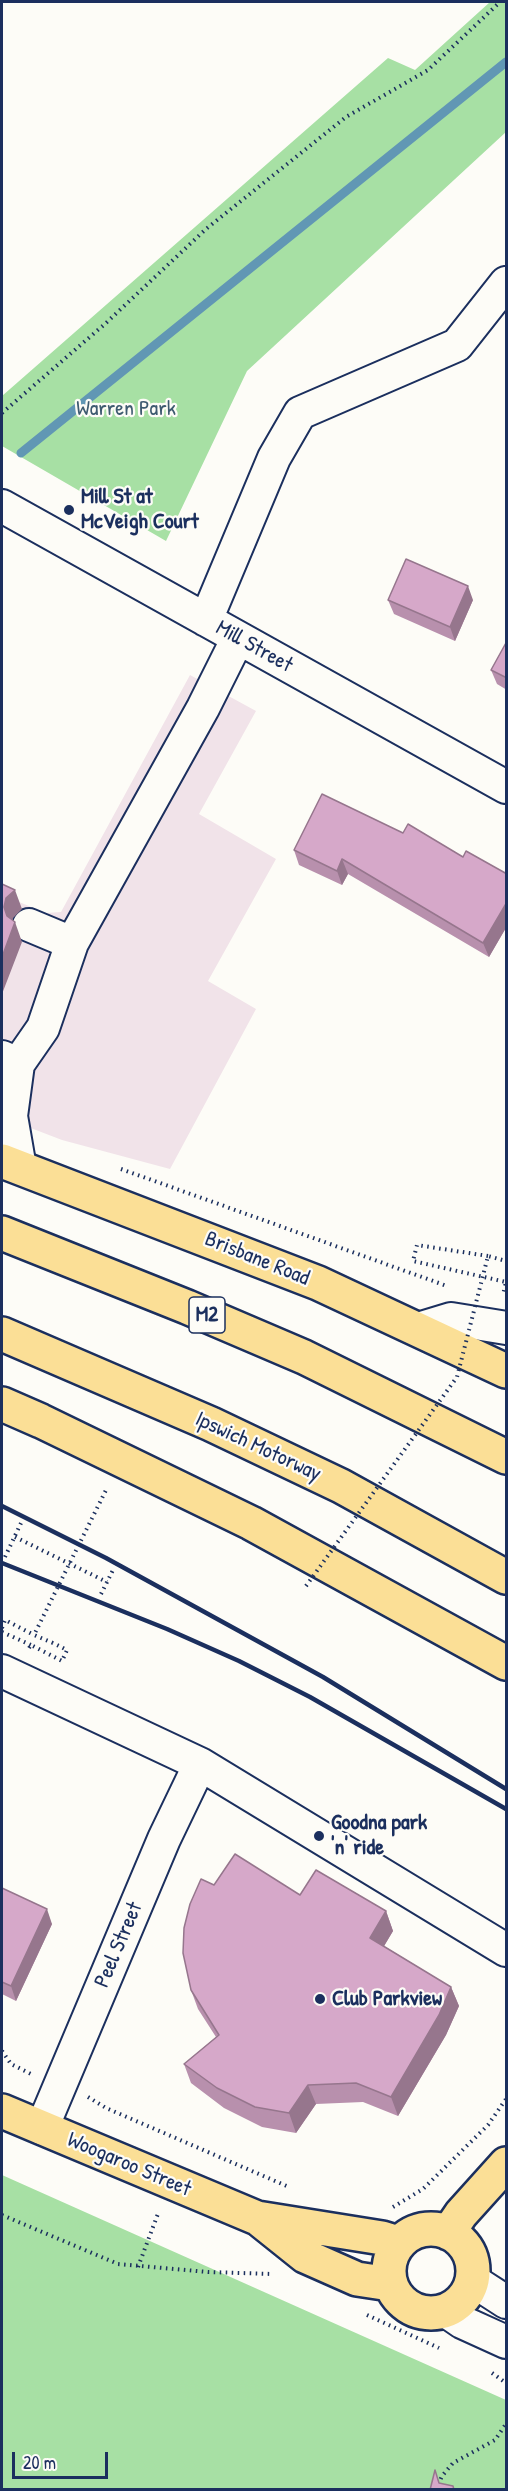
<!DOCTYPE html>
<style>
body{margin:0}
#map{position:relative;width:508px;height:2491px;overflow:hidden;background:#fdfcf7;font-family:"Patrick Hand",sans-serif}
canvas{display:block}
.frame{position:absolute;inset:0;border:3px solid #1b2f5e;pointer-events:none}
.scale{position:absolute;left:12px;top:2452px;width:96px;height:27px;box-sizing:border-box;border:3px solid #1b2f5e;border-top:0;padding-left:8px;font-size:18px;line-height:21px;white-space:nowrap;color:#1b2f5e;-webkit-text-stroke:4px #fdfcf7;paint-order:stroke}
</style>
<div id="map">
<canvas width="508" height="2491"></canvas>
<div class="frame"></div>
<div class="scale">20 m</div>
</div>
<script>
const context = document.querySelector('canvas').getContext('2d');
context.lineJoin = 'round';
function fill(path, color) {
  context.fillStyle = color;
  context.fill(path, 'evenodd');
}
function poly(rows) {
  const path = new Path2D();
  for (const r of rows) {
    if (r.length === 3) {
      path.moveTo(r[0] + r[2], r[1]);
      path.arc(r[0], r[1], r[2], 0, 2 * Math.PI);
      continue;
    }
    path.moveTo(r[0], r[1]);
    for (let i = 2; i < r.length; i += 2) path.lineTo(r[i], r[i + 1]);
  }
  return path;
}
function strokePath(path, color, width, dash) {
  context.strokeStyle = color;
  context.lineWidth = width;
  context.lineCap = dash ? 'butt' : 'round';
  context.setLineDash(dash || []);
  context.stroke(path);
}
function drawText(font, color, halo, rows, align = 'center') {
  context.font = font + ' "Patrick Hand",sans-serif';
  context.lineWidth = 4.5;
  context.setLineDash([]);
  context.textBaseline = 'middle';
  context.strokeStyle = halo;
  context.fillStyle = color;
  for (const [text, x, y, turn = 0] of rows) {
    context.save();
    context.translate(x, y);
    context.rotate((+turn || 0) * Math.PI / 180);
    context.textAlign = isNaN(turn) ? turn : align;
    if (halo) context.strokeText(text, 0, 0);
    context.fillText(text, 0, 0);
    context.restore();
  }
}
fill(poly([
 [190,675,256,711,199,814,276,859,208,981,256,1009,170,1169,62,1140,2,1117,2,895,46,913,61,912]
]), '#f1e3e9');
fill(poly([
 [490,2,506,2,506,132,247,371,166,541,2,446,2,396,388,58,415,70],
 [2,2175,506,2400,506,2489,2,2489]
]), '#a7e0a4');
strokePath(poly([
 [21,453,506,62]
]), '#6197b4', 9);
const minor = poly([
 [2,506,506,787],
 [206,620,274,458,300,413,457,345,506,283],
 [29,925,72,943],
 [2,1057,18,1064,43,1028,72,943,203,708,238,638],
 [18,1064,11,1116,20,1168],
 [418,1329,451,1319,506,1328],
 [2,1671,200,1764,506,1950],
 [42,2128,164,1839,200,1764],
 [472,2280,506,2302],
 [446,2311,462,2322,506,2342]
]);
const major = poly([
 [2,1161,318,1283,506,1371],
 [2,2111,257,2218,382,2238,398,2243],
 [260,2220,305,2256,357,2279,390,2284],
 [431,2271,42],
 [448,2233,461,2214,506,2164]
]);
const highway = poly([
 [2,1233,187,1307,304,1357,506,1457],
 [2,1334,211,1424,341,1486,506,1577],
 [2,1404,41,1421,251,1523,506,1663]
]);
strokePath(minor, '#1b2f5e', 36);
strokePath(major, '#1b2f5e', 38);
strokePath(highway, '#1b2f5e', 38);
strokePath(poly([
 [2,413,106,323,206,229,346,117,428,70,500,2],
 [121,1169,447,1286],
 [488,1256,417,1245,413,1261,506,1282,503,1295],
 [15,1537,107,1582],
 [5,1557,21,1523],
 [101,1594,113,1570],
 [2,1628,5,1620,34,1635],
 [2,1632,31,1645],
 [29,1648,31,1645,62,1661,67,1650,53,1643],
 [2,2051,11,2064,31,2074],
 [88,2097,106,2108,289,2187],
 [393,2207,423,2189,488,2125,506,2099],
 [2,2215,118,2264,208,2272,272,2274],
 [138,2267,159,2211],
 [367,2315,439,2348],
 [492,2373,506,2383],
 [436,2490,442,2476,453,2463,495,2440,506,2424]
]), '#1b2f5e', 4, [1.5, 4.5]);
strokePath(minor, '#fdfcf7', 32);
strokePath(major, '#fbdf96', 33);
strokePath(highway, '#fbdf96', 33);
strokePath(poly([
 [2,1506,106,1558,323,1677,506,1789],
 [2,1563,167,1629,239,1661,310,1697,506,1809]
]), '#1b2f5e', 4.5);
strokePath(poly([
 [306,1586,457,1377,488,1256,506,1261],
 [53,1643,34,1635,107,1488]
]), '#1b2f5e', 4, [1.5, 4.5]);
fill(poly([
 [388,600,473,600,455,641,394,614],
 [507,641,507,690,497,684,491,670],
 [403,833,507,874,507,926,489,957,348,874,342,885,299,865,294,850],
 [214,1885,300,1895,386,1911,393,1931,384,1946,451,1987,459,2006,446,2035,398,2116,363,2102,316,2104,296,2133,262,2127,224,2108,191,2083,184,2064,216,2037,198,2009,191,1990],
 [2,1888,52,1924,16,2001,2,1994]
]), '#b890ad');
fill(poly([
 [468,586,473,600,455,641,450,627],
 [342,859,348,874,342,885,337,871],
 [15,890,22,909,13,918,11,927,4,907,6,898],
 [507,902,507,926,489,957,483,943],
 [15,922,22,942,2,994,2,957],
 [47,1909,52,1924,16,2001,11,1986],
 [386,1911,393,1931,377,1958,370,1938],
 [451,1987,459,2006,446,2035,398,2116,391,2097],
 [308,2085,316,2104,296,2133,289,2113]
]), '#96768d');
const building = poly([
 [406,559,468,586,450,627,388,600,406,559],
 [507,641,507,678,491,670,507,641],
 [322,794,403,833,408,824,463,857,466,851,507,874,507,902,483,943,342,859,337,871,294,850,322,794],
 [2,884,15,890,6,898,4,907,7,916,15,922,2,957,2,884],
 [235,1854,300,1895,316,1870,386,1911,370,1938,451,1987,439,2015,391,2097,356,2083,308,2085,289,2113,255,2107,217,2088,184,2064,219,2035,191,1990,183,1953,184,1928,190,1904,201,1879,214,1885,235,1854],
 [2,1888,47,1909,11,1986,2,1982,2,1888],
 [435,2470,439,2483,453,2486,454,2490,430,2490,435,2470]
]);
fill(building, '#d6a8c9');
strokePath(building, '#96768d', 1.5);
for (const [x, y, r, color] of [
 [69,510,6,"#1b2f5e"],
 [319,1836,6,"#1b2f5e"],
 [320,1999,6,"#1b2f5e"]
]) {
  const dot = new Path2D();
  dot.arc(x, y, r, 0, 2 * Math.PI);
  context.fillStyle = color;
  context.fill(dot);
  strokePath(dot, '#fdfcf7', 2);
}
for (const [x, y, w] of [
 [207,1315,36]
]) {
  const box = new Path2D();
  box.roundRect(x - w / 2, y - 18, w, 36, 4.5);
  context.fillStyle = '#fdfcf7';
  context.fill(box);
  strokePath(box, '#1b2f5e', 1.5);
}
drawText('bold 21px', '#1b2f5e', null, [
 ["M2",207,1315]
]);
drawText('22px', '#3e5b70', '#fdfcf7', [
 ["Warren Park",126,409]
]);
drawText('bold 22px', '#1b2f5e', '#fdfcf7', [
 ["Mill St at",81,497],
 ["McVeigh Court",81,522],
 ["Goodna park",331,1823],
 ["'n' ride",331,1848],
 ["Club Parkview",332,1999]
], 'left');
drawText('22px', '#1b2f5e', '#fdfcf7', [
 ["Mill Street",254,647,29],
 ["Brisbane Road",257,1259,22],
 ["Ipswich Motorway",258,1447,25],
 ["Peel Street",119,1945,-67],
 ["Woogaroo Street",129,2165,23]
]);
</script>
